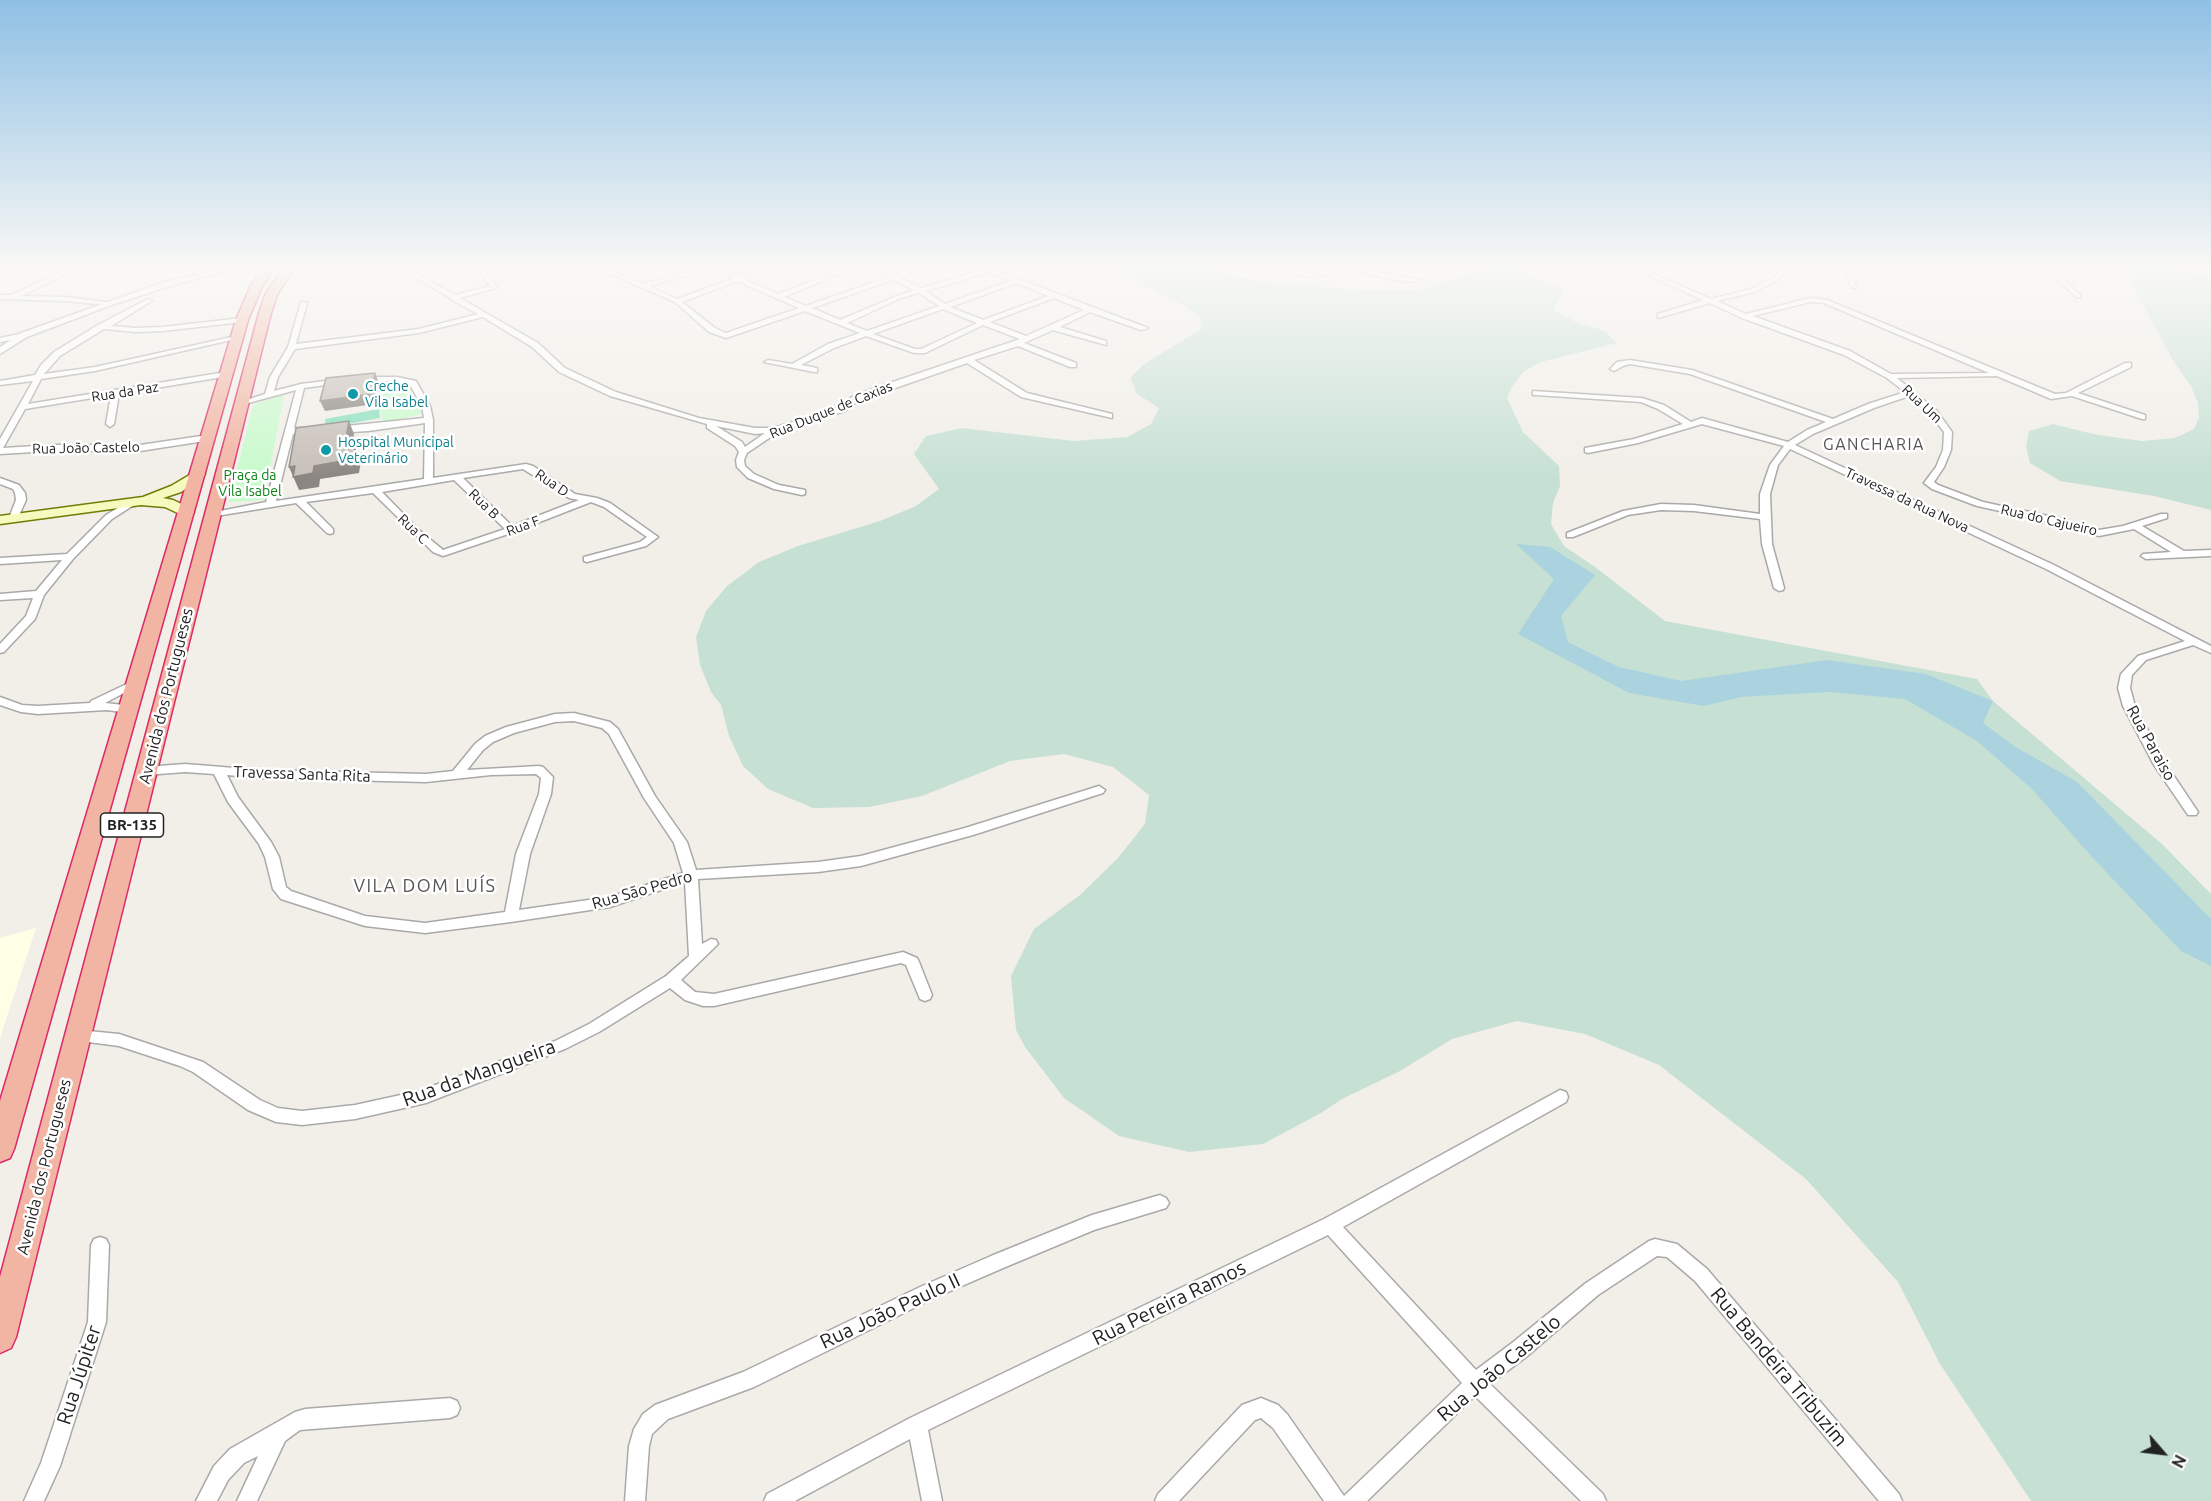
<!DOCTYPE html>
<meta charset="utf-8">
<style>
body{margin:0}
#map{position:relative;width:2211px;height:1501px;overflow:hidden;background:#f2efe9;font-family:Ubuntu,sans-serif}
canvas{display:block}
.north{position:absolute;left:2133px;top:1423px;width:60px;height:60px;-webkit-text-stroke:4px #fff;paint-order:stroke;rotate:118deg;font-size:16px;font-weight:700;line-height:24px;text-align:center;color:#222}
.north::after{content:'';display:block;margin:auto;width:21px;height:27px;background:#222;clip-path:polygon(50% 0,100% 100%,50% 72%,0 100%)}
</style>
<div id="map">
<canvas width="2211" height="1501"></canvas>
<div class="north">N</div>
</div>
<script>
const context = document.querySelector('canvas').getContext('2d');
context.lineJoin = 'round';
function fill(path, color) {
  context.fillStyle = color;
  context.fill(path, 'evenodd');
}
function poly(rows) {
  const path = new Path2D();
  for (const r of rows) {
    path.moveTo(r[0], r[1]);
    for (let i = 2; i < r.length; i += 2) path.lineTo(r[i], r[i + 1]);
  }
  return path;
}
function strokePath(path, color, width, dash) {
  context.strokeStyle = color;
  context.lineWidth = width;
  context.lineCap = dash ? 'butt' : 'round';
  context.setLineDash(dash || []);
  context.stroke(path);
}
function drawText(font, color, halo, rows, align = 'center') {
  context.font = font + ' Ubuntu,sans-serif';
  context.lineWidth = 5;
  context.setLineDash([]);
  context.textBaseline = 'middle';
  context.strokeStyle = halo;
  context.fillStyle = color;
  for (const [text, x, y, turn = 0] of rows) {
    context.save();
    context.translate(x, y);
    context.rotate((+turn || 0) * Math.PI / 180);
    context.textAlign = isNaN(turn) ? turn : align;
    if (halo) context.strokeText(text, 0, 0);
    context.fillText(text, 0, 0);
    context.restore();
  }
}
fill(poly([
 [36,928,0,1038,0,938]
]), '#ffffe5');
fill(poly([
 [1110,269,1200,269,1273,283,1369,290,1419,289,1486,270,1518,271,1564,289,1554,310,1574,321,1605,331,1617,343,1541,362,1523,372,1513,385,1507,398,1523,432,1559,466,1560,486,1553,503,1551,524,1564,546,1595,567,1665,621,1977,679,1993,701,2162,844,2211,894,2211,1501,2031,1501,1940,1364,1898,1282,1806,1179,1659,1065,1585,1034,1517,1021,1452,1039,1400,1071,1342,1099,1321,1113,1263,1144,1189,1152,1119,1136,1064,1098,1025,1047,1016,1030,1011,976,1034,929,1080,895,1117,859,1145,824,1149,795,1113,767,1064,754,1010,761,922,796,869,807,813,808,768,789,743,766,729,736,721,705,711,692,700,665,696,637,706,611,727,586,759,562,798,546,880,521,916,506,939,489,914,454,926,436,962,428,1074,441,1127,437,1151,424,1159,408,1137,394,1130,378,1144,364,1201,329,1200,317,1184,305,1163,296,1131,276],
 [2156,269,2211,275,2211,510,2154,496,2060,481,2030,463,2026,446,2029,431,2053,424,2098,435,2142,441,2175,438,2194,429,2199,417,2198,403,2192,388,2172,359,2135,289,2133,279,2137,270]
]), '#c6e0d4');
fill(poly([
 [391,379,407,383,422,414,383,423,379,408,381,380],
 [280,394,284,395,264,500,229,502,253,405]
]), '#c8facc');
fill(poly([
 [379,409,380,418,326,428,325,419]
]), '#88e0be');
fill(poly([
 [1516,544,1550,547,1595,575,1561,616,1568,642,1619,667,1681,681,1827,660,1926,674,1993,701,1983,723,2014,746,2077,782,2211,919,2211,966,2181,951,2092,857,2032,789,1977,741,1905,699,1829,692,1741,697,1704,706,1629,693,1518,634,1554,579]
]), '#aad3df');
const minor = poly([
 [68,269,76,269,21,296,65,297,106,302,108,303,108,305,65,301,0,299,0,295,11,295,68,269],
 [188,269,196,269,206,274,201,275,188,269],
 [401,269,408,269,455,295,490,286,477,269,483,269,497,287,496,288,460,298,538,343,565,368,616,392,699,418,755,428,774,428,839,407,852,397,875,388,1020,339,983,325,925,353,914,353,866,336,834,348,801,365,817,368,817,372,814,372,764,362,768,360,792,364,828,344,860,333,805,311,726,338,709,332,675,302,599,269,607,269,643,284,698,269,707,269,649,286,677,299,734,278,719,269,726,269,740,276,761,269,769,269,744,279,778,294,843,269,851,269,784,297,806,306,888,277,874,269,882,269,894,275,913,269,921,269,900,278,921,288,984,269,992,269,1148,328,1141,330,1090,312,1060,327,1106,341,1106,345,1053,330,1024,343,1076,363,1076,367,1070,367,1018,346,974,360,1027,393,1112,414,1112,418,1021,397,967,363,858,401,845,411,778,432,747,453,744,460,745,466,754,474,779,485,805,490,805,494,802,495,774,489,748,478,737,467,736,460,739,452,735,446,707,428,707,424,610,396,559,372,532,347,483,317,419,333,295,349,278,377,274,391,301,384,340,379,344,381,340,383,304,388,294,428,312,428,316,431,312,434,293,434,276,501,424,479,425,423,368,431,336,433,332,430,336,427,424,418,422,406,410,385,397,381,363,381,359,379,363,377,397,377,416,381,430,406,433,420,433,478,526,464,533,466,575,494,597,498,610,503,658,537,646,546,587,562,584,561,584,557,640,542,647,537,604,507,591,502,514,532,443,556,433,552,373,493,306,502,333,529,333,533,330,534,327,533,296,503,210,517,210,513,266,502,296,390,241,405,237,403,265,394,270,377,288,347,301,302,307,303,296,344,419,329,478,314,450,299,449,297,401,269],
 [989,272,1011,281,945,304,926,291,989,272],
 [893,280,914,290,897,296,840,320,812,308,893,280],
 [738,281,748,286,799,308,726,333,715,328,682,302,738,281],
 [1017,283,1048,296,983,320,950,307,1017,283],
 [919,293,939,306,867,331,847,323,901,298,919,293],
 [1054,298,1084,310,1026,336,990,322,1054,298],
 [943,309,977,323,921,349,915,349,873,334,943,309],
 [716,426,755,434,765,433,745,447,742,442,716,426],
 [523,469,569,498,579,500,512,526,463,478,523,469],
 [454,480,505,529,443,550,419,530,382,492,454,480],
 [1332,269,1340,269,1318,278,1286,272,1289,270,1317,274,1332,269],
 [1349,269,1359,269,1421,280,1418,282,1392,280,1349,269],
 [1634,269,1642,269,1711,299,1751,289,1775,277,1782,269,1788,269,1779,279,1755,292,1717,301,1746,314,1810,298,1827,300,2055,394,2066,393,2125,363,2131,363,2131,367,2078,393,2145,415,2145,419,2142,419,2072,396,2051,399,1997,376,1897,378,1937,411,1952,432,1951,450,1944,467,1934,482,1938,485,1983,502,2062,519,2099,530,2123,526,2161,514,2167,514,2167,518,2142,526,2184,551,2211,550,2211,556,2146,559,2141,556,2143,554,2171,552,2134,529,2099,536,2060,524,1977,506,1932,489,1924,483,1936,467,1943,450,1944,432,1931,415,1909,396,1874,408,1813,434,1795,445,2054,565,2211,646,2211,653,2193,645,2146,660,2132,675,2130,688,2135,706,2166,764,2198,812,2196,815,2188,815,2154,765,2123,706,2118,688,2121,674,2138,656,2185,641,2046,569,1790,449,1778,465,1770,494,1772,544,1784,588,1783,590,1779,591,1774,588,1762,544,1760,519,1694,511,1661,510,1628,515,1573,537,1567,537,1567,533,1623,511,1661,504,1694,505,1760,514,1760,494,1770,465,1784,446,1702,424,1638,443,1588,453,1585,452,1585,448,1634,439,1683,424,1658,409,1641,402,1536,395,1533,395,1533,391,1642,398,1664,405,1691,422,1702,418,1788,442,1807,430,1826,422,1690,374,1630,364,1623,366,1614,371,1610,369,1617,362,1630,360,1692,370,1833,419,1868,404,1905,392,1887,378,1844,355,1742,318,1710,303,1658,318,1658,314,1703,300,1634,269],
 [1810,302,1824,303,1989,373,1891,374,1850,351,1753,316,1810,302],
 [1845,269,1851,269,1856,288,1851,287,1845,269],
 [1968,269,1975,269,1972,271,1968,269],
 [2047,269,2053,269,2080,295,2080,297,2076,297,2047,269],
 [148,299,152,301,150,302,111,326,136,328,163,327,242,318,246,320,242,322,163,331,136,332,104,329,60,356,44,374,95,367,236,336,240,338,95,371,41,379,28,404,226,372,229,372,229,376,119,394,114,424,110,427,106,424,111,395,25,409,3,448,51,445,140,445,208,435,211,436,211,440,140,451,51,451,0,454,0,439,33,381,0,385,0,381,35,375,41,365,54,352,98,325,148,299],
 [24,333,28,335,27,337,0,342,0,338,24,333],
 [0,478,19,485,25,493,26,500,17,520,14,521,9,518,16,500,15,493,13,489,0,484,0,478],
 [131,500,134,501,134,505,112,519,73,559,44,595,35,619,4,652,0,653,0,644,26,616,33,598,0,600,0,594,36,591,62,560,0,564,0,558,67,554,106,515,131,500],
 [137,679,141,680,143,682,141,684,105,703,133,706,135,709,133,712,129,713,107,710,38,714,21,712,0,705,0,697,22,705,38,706,90,703,91,701,137,679],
 [574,713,610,722,618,729,655,796,687,842,696,870,818,862,861,856,965,828,1099,786,1105,790,1103,793,973,835,861,866,818,872,698,879,702,944,711,939,716,940,718,944,681,980,695,992,714,994,903,952,917,958,919,962,932,995,930,999,925,1001,920,999,906,965,901,963,714,1006,703,1006,685,1000,670,988,599,1032,565,1049,426,1103,355,1119,302,1125,276,1122,248,1110,193,1072,180,1066,119,1046,73,1040,70,1036,73,1032,78,1030,119,1034,203,1062,260,1100,278,1108,302,1111,355,1105,419,1091,555,1041,589,1024,666,976,689,956,685,882,610,907,511,922,425,933,365,926,281,899,273,889,265,857,259,844,228,802,214,774,185,772,146,775,140,771,146,767,185,764,259,770,426,774,453,771,475,744,485,736,506,727,555,714,574,713],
 [574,721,602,728,609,734,644,798,674,843,683,873,609,897,519,910,530,854,551,794,553,777,543,767,539,766,467,770,483,750,493,742,514,733,555,722,574,721],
 [536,774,541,778,539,794,516,854,505,912,425,923,365,916,291,891,286,887,279,857,271,842,238,797,227,775,259,778,426,782,491,775,536,774],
 [1560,1090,1566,1092,1568,1097,1566,1102,1343,1227,1476,1370,1512,1343,1586,1283,1649,1241,1655,1239,1677,1244,1707,1269,1899,1494,1902,1501,1879,1501,1695,1281,1667,1257,1657,1256,1598,1295,1526,1357,1490,1384,1603,1494,1606,1501,1581,1501,1475,1396,1367,1501,1324,1501,1273,1428,1261,1418,1255,1420,1179,1501,1155,1501,1158,1494,1242,1405,1261,1398,1278,1405,1287,1414,1344,1496,1462,1383,1328,1235,928,1430,942,1501,922,1501,910,1439,795,1501,764,1501,767,1494,910,1418,1324,1219,1560,1090],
 [1160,1195,1166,1198,1169,1203,1166,1208,1094,1230,1003,1268,932,1299,754,1387,668,1419,652,1434,649,1446,645,1501,625,1501,629,1446,634,1429,643,1414,655,1405,743,1372,920,1287,991,1256,1092,1215,1160,1195],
 [100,1237,106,1239,109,1245,106,1322,60,1466,44,1501,24,1501,41,1463,88,1322,91,1245,94,1239,100,1237],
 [450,1398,457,1401,460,1408,457,1415,450,1418,300,1430,285,1441,257,1501,237,1501,258,1456,244,1463,228,1480,217,1501,196,1501,214,1466,230,1449,295,1412,305,1409,450,1398]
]);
const tertiary = poly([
 [221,269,234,269,170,286,109,306,27,337,0,354,0,347,21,333,164,282,221,269],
 [248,269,258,269,268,274,264,277,248,269]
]);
const secondary = poly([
 [198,470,205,474,203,477,181,492,163,498,173,500,192,509,194,512,192,515,182,515,165,507,141,505,0,524,0,516,143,497,171,486,198,470]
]);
const trunk = poly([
 [262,269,274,269,262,287,248,320,14,1149,10,1158,0,1162,0,1101,236,320,250,287,262,269],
 [282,269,294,269,278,293,271,313,16,1337,11,1348,0,1353,0,1277,259,313,266,293,282,269]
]);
strokePath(minor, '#a9a9a9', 3);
strokePath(tertiary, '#a9a9a9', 3);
strokePath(secondary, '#707d05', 3);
strokePath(trunk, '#dc2a67', 3);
fill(minor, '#fff');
fill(tertiary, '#fff');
fill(secondary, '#f7fabf');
fill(trunk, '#f2b4a3');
fill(poly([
 [375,373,379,383,375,404,325,411,320,401],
 [349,421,354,434,350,460,355,447,361,461,359,473,320,479,319,487,299,490,289,467,314,466,344,449]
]), '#8b8681');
const building = poly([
 [375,373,371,394,320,401,326,378,375,373],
 [349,421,344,449,355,447,353,459,314,466,313,473,293,477,295,466,289,467,296,428,349,421]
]);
fill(building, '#c7bfb8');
strokePath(building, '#8b8681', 1.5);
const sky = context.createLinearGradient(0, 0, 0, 479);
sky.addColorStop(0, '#8fc0e4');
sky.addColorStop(0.56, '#f9f8f5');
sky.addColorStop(1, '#f9f8f500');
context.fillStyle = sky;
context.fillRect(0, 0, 2211, 479);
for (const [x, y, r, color] of [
 [353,394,6,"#0f9aa8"],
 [326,450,6,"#0f9aa8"]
]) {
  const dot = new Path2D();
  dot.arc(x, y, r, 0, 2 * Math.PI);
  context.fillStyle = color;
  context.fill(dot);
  strokePath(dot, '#fff', 2);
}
drawText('14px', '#0d838f', '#fff', [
 ["Creche",365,386],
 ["Vila Isabel",365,402],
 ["Hospital Municipal",338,442],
 ["Veterinário",338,458]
], 'left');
drawText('14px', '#222', '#fff', [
 ["Rua da Paz",125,392,-9],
 ["Rua Um",1922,404,43],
 ["Rua Duque de Caxias",831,410,-22],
 ["Rua João Castelo",86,448,-1],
 ["Rua D",552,483,34],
 ["Travessa da Rua Nova",1907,500,25],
 ["Rua B",484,504,44],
 ["Rua do Cajueiro",2049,520,13],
 ["Rua F",523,526,-20],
 ["Rua C",413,529,44]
]);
drawText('14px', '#0c8416', '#fff', [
 ["Praça da",250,475],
 ["Vila Isabel",250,491]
]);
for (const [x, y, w] of [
 [132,825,63]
]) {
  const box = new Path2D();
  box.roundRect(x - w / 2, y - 12, w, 24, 4.5);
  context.fillStyle = '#fff';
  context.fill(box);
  strokePath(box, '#222', 1.5);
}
drawText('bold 15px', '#222', null, [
 ["BR-135",132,825]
]);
context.letterSpacing = '1.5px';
drawText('16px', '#555', '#fff', [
 ["GANCHARIA",1874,445]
]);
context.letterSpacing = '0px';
drawText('16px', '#222', '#fff', [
 ["Avenida dos Portugueses",166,696,-76],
 ["Rua Paraiso",2151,743,61],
 ["Travessa Santa Rita",302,774,2],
 ["Rua São Pedro",642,890,-16],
 ["Avenida dos Portugueses",44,1167,-76]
]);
context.letterSpacing = '1.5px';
drawText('18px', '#555', '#fff', [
 ["VILA DOM LUÍS",425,886]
]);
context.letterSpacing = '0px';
drawText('20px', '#222', '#fff', [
 ["Rua da Mangueira",479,1073,-20],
 ["Rua Pereira Ramos",1169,1303,-26],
 ["Rua João Paulo II",890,1311,-25],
 ["Rua Bandeira Tribuzim",1779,1367,50],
 ["Rua João Castelo",1499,1368,-40],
 ["Rua Júpiter",79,1375,-72]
]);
</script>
